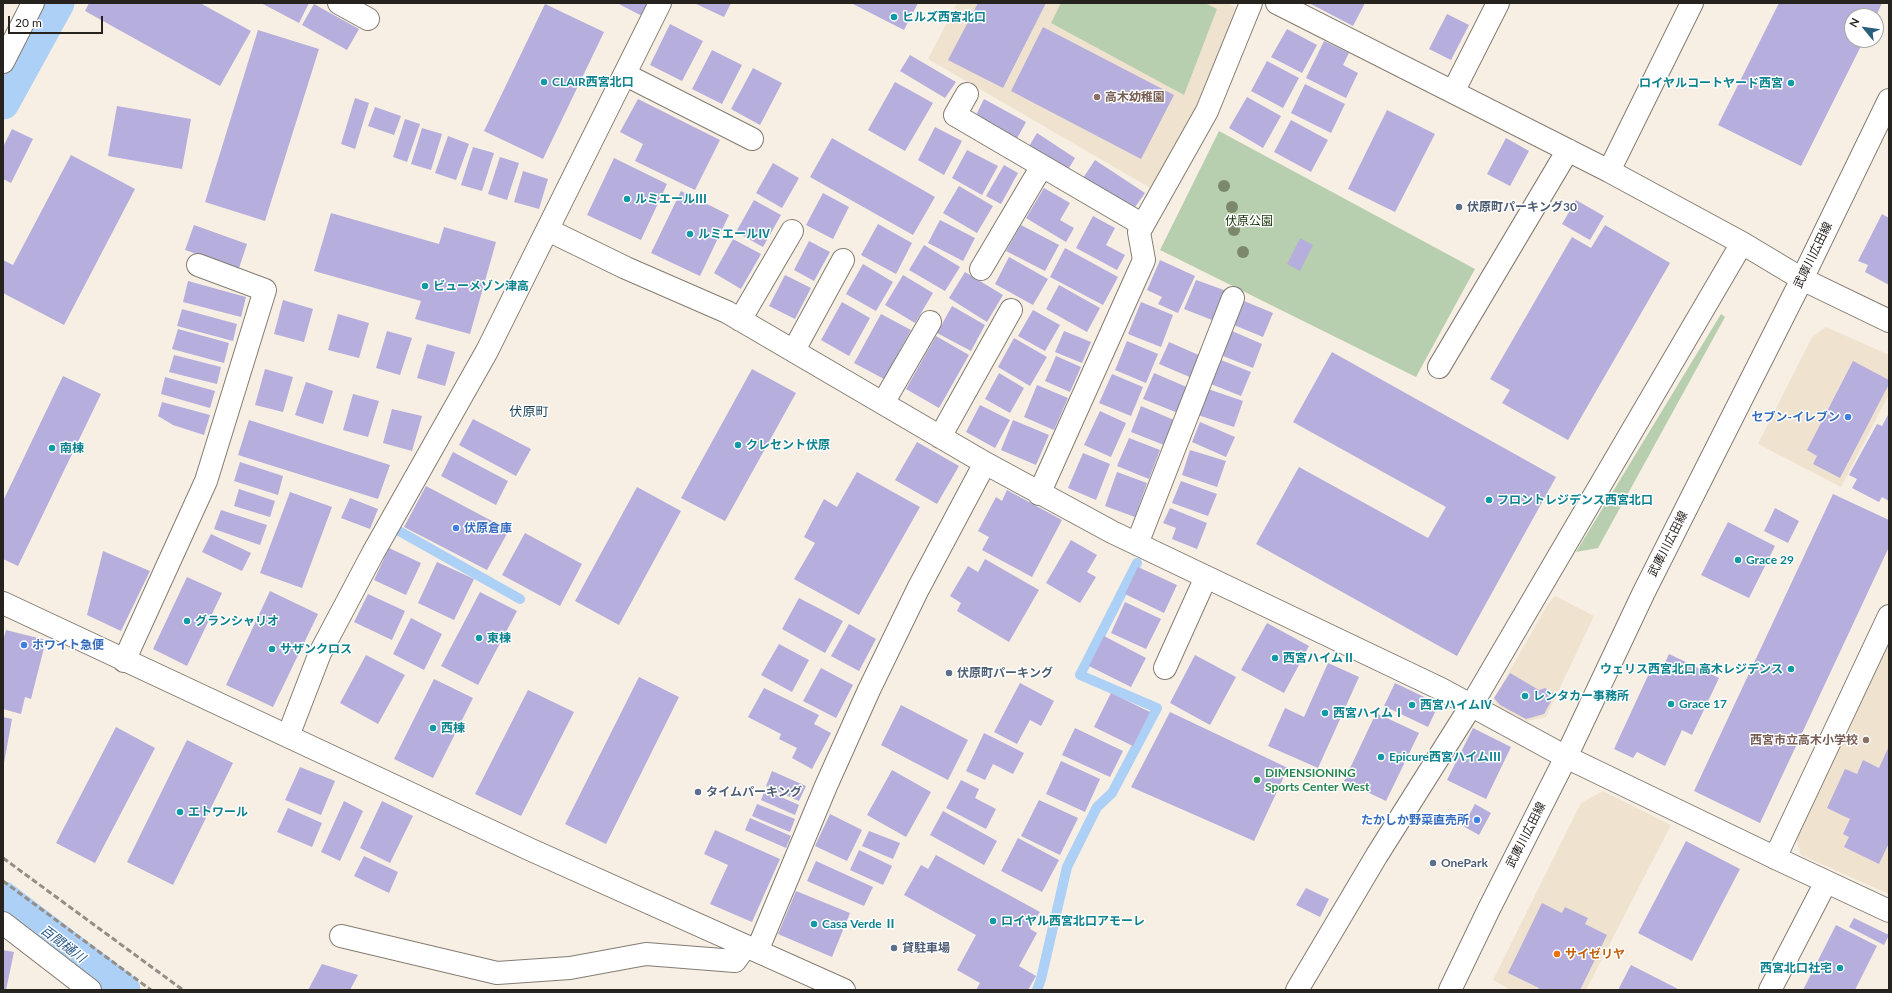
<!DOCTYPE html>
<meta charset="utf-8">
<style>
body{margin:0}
#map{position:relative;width:1892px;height:993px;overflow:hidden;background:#f7efe3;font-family:Lato,sans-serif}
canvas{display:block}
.frame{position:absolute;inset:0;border:4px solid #26231f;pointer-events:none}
.north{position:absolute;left:1844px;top:8px;width:40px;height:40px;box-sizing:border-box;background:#fff;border:1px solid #a8a7a5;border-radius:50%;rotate:299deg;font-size:11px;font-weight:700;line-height:16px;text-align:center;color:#26231f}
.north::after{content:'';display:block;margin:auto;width:14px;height:18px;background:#2b5e7b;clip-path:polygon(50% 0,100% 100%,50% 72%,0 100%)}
.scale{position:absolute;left:8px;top:16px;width:95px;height:18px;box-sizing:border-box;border:2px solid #26231f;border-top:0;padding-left:5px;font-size:12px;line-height:14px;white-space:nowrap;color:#26231f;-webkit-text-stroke:3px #fff;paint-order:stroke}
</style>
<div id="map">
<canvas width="1892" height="993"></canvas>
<div class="frame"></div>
<div class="north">N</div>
<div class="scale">20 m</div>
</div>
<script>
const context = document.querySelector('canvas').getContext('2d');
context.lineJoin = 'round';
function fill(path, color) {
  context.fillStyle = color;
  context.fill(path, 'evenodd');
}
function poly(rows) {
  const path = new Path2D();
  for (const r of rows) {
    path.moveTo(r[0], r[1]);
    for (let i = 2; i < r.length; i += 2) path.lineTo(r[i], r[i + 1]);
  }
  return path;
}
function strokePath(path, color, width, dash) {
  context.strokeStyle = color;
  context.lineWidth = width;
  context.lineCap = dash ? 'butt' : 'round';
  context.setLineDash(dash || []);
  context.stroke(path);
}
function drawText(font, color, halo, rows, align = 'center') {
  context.font = font + ' Lato,"Noto Sans JP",sans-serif';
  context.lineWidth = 3;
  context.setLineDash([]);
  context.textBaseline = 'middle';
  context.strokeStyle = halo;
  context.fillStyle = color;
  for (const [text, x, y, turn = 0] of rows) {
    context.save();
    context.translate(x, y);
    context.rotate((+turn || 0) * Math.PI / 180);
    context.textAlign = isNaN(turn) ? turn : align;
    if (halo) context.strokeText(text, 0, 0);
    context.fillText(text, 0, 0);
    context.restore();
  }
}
fill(poly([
 [957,3,1227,3,1236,8,1195,113,1152,189,928,59],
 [1826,327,1889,355,1889,394,1841,487,1758,444,1812,337],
 [1555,596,1594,616,1546,717,1527,721,1499,707,1493,700,1548,604],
 [1889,641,1889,894,1801,855,1796,839],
 [1603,791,1671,825,1586,990,1511,990,1493,980,1581,803]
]), '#efe3d0');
fill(poly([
 [1061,3,1205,3,1217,9,1184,95,1051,23],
 [1219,131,1475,269,1416,377,1160,250],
 [1721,314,1725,317,1598,548,1576,552]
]), '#b8cfaf');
strokePath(poly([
 [399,531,520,599],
 [1037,990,1041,979,1067,867,1097,807,1112,793,1157,708,1080,675,1137,563]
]), '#add0f6', 10);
strokePath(poly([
 [3,103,58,3],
 [3,898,124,990]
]), '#add0f6', 33);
fill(poly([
 [89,3,200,3,251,31,220,86,85,11],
 [261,3,309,3,299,23],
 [617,3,648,3,642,16],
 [694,3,731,3,724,17],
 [851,3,918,3,904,30],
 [978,3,1046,3,1003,88,948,60],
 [1309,3,1365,3,1353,26],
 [1779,3,1882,3,1876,16,1852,16,1852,40,1864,40,1801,166,1718,125],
 [314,4,359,29,347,50,302,25],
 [545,4,604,32,543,159,484,131],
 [1447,14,1469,25,1451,60,1429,49],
 [670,24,703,41,682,81,650,65],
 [1043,27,1174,95,1141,159,1011,91],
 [1287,29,1317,45,1302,73,1271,57],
 [258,30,319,49,265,221,205,202],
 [1324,41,1349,53,1343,65,1358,73,1346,98,1306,78],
 [712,50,742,65,722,104,692,89],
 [910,55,956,82,945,98,900,71],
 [1267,61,1299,78,1283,108,1251,91],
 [753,68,782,83,760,125,731,109],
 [895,82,933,103,905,151,868,130],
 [1305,84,1345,104,1331,133,1291,113],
 [1247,97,1281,116,1263,148,1229,128],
 [355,98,369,103,355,149,341,144],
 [638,99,720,140,695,190,635,161,643,144,620,132],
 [984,99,1026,122,1015,142,974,119],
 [117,106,191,119,182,169,108,156],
 [375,107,401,116,394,135,368,126],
 [1387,110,1435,134,1395,212,1348,189],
 [405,119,420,124,407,162,393,157],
 [1291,120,1328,140,1311,172,1274,152],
 [935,127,962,141,944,175,918,160],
 [422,128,442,134,431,170,411,164],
 [12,129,33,139,11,183,3,179,3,147],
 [1037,133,1075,158,1066,173,1028,148],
 [448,136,469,144,456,180,435,173],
 [832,138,935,197,913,235,810,177],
 [1506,138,1529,151,1510,186,1487,174],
 [473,147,494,153,482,191,461,185],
 [967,150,998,166,982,195,952,178],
 [71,155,135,189,64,325,3,293,3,260,13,265],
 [500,157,519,163,507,200,488,194],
 [614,158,667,184,641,240,587,215],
 [1095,160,1145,193,1133,210,1083,178],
 [773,163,799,178,782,208,756,193],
 [1004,165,1018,173,1001,204,986,196],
 [523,171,548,179,539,209,514,202],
 [959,186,993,206,977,233,943,213],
 [1044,188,1070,203,1060,220,1074,228,1066,242,1026,218],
 [681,191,729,215,700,276,651,253],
 [823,193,849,207,833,239,806,225],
 [754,200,781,215,763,247,736,232],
 [1576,200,1604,216,1590,240,1562,224],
 [331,213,439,244,444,227,496,242,470,334,415,319,421,301,314,271],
 [1882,214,1889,218,1889,285,1865,272,1868,265,1858,261],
 [1093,216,1115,228,1106,245,1125,255,1117,270,1076,248],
 [940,220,975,238,963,261,928,243],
 [878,224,912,243,896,274,861,255],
 [194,225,247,244,239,268,185,250],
 [1021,225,1059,245,1045,271,1006,251],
 [1605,225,1670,263,1568,440,1502,403,1510,390,1490,379,1572,237,1591,248],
 [1300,238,1313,245,1300,271,1287,264],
 [733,239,761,254,741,289,714,273],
 [809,241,830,252,814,281,794,270],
 [924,245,960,267,945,291,909,270],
 [1065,248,1118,277,1103,305,1050,277],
 [1009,257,1048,279,1033,305,995,284],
 [1160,260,1195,276,1178,313,1158,304,1162,297,1147,290],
 [863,264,893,282,876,311,846,294],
 [965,272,1003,295,987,322,949,298],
 [785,275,811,288,795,319,769,306],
 [903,275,933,293,915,323,885,305],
 [1196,280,1224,290,1212,320,1184,309],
 [188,281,246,297,241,317,183,302],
 [1059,285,1100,308,1087,332,1046,309],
 [283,300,313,309,304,342,274,334],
 [1244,301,1273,313,1263,337,1234,325],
 [842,302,870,318,849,356,821,340],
 [1141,302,1173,315,1161,347,1128,334],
 [952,306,985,325,971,351,937,333],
 [182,309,237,324,233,341,177,326],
 [1033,310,1060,325,1045,351,1018,336],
 [338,314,369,323,359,358,328,350],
 [881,314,911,330,884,379,854,363],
 [178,329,229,343,224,363,172,349],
 [387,331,412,338,400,375,376,368],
 [1064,331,1091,342,1082,363,1055,352],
 [1232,331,1262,344,1253,368,1223,356],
 [936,336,969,355,939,408,906,389],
 [1014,338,1047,357,1030,386,998,367],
 [1127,341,1158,354,1146,383,1115,370],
 [1169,342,1201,356,1192,378,1159,364],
 [427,344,455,352,445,386,417,378],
 [1332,352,1556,477,1457,656,1256,544,1299,467,1428,538,1446,507,1293,422],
 [174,355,221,367,217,384,169,372],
 [1056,356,1081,367,1070,392,1045,381],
 [1221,360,1251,372,1241,396,1211,384],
 [1853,361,1889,380,1889,384,1840,478,1813,464,1817,456,1807,450],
 [265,369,293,377,283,412,255,405],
 [752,369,796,393,725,521,681,498],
 [999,373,1024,388,1010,413,985,399],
 [1154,373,1189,388,1178,413,1143,399],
 [1112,374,1143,387,1131,416,1099,403],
 [63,376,101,394,18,566,3,559,3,501],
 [165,377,215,391,210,408,161,394],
 [306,382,333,391,323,424,295,415],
 [1037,385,1068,398,1054,430,1024,417],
 [1208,389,1243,401,1234,427,1198,415],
 [353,394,379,401,368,437,343,430],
 [162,402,210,415,204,435,173,425,158,416],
 [980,405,1010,420,995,448,966,432],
 [1141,406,1174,420,1164,445,1131,432],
 [392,409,422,416,412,451,383,443],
 [1100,411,1126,423,1111,457,1084,445],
 [1889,413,1889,501,1882,497,1879,502,1852,488,1857,479,1849,475,1877,424,1882,426],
 [473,419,531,449,516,476,459,445],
 [249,420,390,465,378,499,238,455],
 [1013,420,1049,435,1036,465,1001,450],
 [1200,422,1235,437,1226,457,1192,442],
 [1129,438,1160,450,1149,479,1117,466],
 [917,442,959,466,937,504,895,480],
 [1190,450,1226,461,1217,487,1182,475],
 [453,452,508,481,496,505,441,476],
 [1083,453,1110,464,1096,500,1068,488],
 [240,462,283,476,278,495,234,481],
 [857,472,920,507,859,615,794,579,815,543,804,537,824,499,837,507],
 [1117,472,1147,483,1135,517,1105,506],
 [1181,481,1217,494,1208,516,1172,503],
 [426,486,509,530,487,570,404,527],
 [637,487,681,511,619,625,575,601],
 [239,489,275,501,270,517,234,506],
 [1007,490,1062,520,1032,577,982,550,989,537,978,531,996,497,1002,501],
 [290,492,332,507,302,588,260,573],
 [1833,494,1889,520,1889,547,1760,823,1694,791],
 [350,498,378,509,370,529,341,518],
 [1170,508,1207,523,1197,549,1172,539,1176,528,1163,523],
 [1775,508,1799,521,1788,543,1764,531],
 [221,510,267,525,260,545,214,529],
 [1728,522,1775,546,1749,598,1701,575],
 [525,533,582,564,560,606,502,575],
 [211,534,251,553,242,571,202,552],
 [1071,540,1097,555,1087,572,1096,577,1080,603,1046,583],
 [389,548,421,563,406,595,374,580],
 [103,551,150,571,121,631,87,615],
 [985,559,1039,590,1009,642,957,611,961,603,950,596,968,566,978,572],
 [437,562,474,579,454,620,418,603],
 [1138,567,1177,585,1164,613,1125,594],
 [187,577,222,593,187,666,153,649],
 [270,591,318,614,273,707,226,685],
 [480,592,517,611,478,685,441,666],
 [368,594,405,611,392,640,354,622],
 [799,598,843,621,825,653,782,629],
 [1125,602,1161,619,1146,649,1111,633],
 [411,618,442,634,424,670,393,654],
 [1267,623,1309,646,1284,693,1241,670],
 [849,624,876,639,859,671,831,656],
 [6,630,46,640,31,699,25,697,21,714,3,709,3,641],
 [1104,636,1146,658,1131,687,1089,666],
 [779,644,809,660,792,692,761,675],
 [1669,654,1719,678,1692,735,1682,730,1665,766,1637,752,1633,758,1614,749,1652,667,1661,671],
 [366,655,405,675,378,724,340,703],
 [1195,655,1236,677,1210,725,1170,703],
 [1328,663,1359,677,1318,768,1268,746,1285,708,1304,717],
 [821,668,853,685,836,718,803,701],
 [1510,673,1539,690,1545,688,1555,694,1544,714,1526,719,1500,705,1494,698],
 [639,677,679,697,606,844,565,824],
 [434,679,473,698,433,778,394,759],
 [1020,683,1054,701,1041,726,1030,720,1017,744,994,732],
 [1395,683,1439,704,1428,727,1384,706],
 [764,688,819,715,814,724,831,733,812,769,792,758,797,748,779,739,781,734,748,717],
 [528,690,574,712,521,816,475,794],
 [1111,693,1150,712,1133,746,1094,727],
 [901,705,968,740,948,780,881,745],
 [1170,712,1288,768,1254,841,1131,787],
 [1376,713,1419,733,1386,801,1344,781],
 [3,717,12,719,4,763,3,763],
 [116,727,155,748,95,863,56,843],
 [1075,728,1123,751,1110,777,1062,755],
 [1473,728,1511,747,1486,799,1447,780],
 [984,733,1024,753,1013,774,993,764,985,780,966,771],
 [187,740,233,763,173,885,127,862],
 [1889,746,1889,843,1879,864,1844,847,1849,837,1843,834,1850,819,1827,808,1845,769,1857,774,1863,760,1879,768],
 [1061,761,1100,779,1085,812,1046,794],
 [300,767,335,781,321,815,285,800],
 [892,770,931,792,906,837,867,815],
 [772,771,806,786,799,801,766,786],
 [961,780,979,789,975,798,996,809,986,829,946,808],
 [765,790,799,805,795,815,761,800],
 [1039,800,1078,818,1060,855,1021,836],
 [344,801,363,811,340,861,321,852],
 [382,801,413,816,390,863,360,848],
 [757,804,795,819,790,832,752,816],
 [1475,804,1491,813,1479,835,1463,826],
 [288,808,322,823,312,847,277,832],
 [943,811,997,841,984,865,930,835],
 [830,814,862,830,847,861,815,846],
 [750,818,791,836,786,848,745,830],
 [715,830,780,859,752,922,710,904,728,865,704,854],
 [869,831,900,843,893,859,862,846],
 [1018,838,1059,860,1042,892,1001,871],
 [1686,841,1740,869,1692,961,1638,933],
 [859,850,892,866,883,885,850,870],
 [936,855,1040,912,1030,929,1037,933,1019,966,1036,976,1028,990,976,990,980,983,957,970,976,935,904,895,921,865,928,869],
 [364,856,398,872,389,893,354,876],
 [816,861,873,887,864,906,807,881],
 [1306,888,1329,899,1320,917,1296,905],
 [796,891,850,913,832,957,778,934],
 [1542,903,1562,913,1565,907,1588,918,1585,924,1607,935,1580,990,1538,990,1539,988,1508,973],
 [1854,918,1889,935,1884,945,1849,927],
 [1836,925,1877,946,1855,990,1803,990],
 [3,950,14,952,6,990,3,990],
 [322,964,358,975,350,990,308,990],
 [1631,965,1680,990,1618,990]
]), '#b6aedc');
const minor = poly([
 [339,3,368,19],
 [1277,3,1609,171,1742,243,1802,279,1889,321],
 [3,62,33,3],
 [626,75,752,139],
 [1453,92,1498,3],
 [967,94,955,115,1143,225],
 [1609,171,1692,3],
 [548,230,626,268,727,312,985,463,1112,532,1441,689,1566,757,1782,861,1889,911],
 [981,269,1042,166],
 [740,320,792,231],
 [794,350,843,260],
 [1439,367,1568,150],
 [883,403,930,322],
 [940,437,1011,310],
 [1039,494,1144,260,1139,232,1207,111,1251,3],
 [1137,544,1233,298],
 [3,603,529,849,844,990],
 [124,661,206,481,265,290,198,265],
 [1165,668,1206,577],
 [288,736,320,653,373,553,487,351,660,3],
 [1775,858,1889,616],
 [3,923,90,990],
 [341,936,497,973,570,968,646,954,735,961,746,946],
 [757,951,826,786,869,690,918,589,985,463],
 [1297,990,1377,855,1471,706,1742,243],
 [1450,990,1489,909,1566,757,1644,592,1802,279,1889,100],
 [1770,990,1826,882]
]);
strokePath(minor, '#847c72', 24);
strokePath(minor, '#fff', 22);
strokePath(poly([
 [3,858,183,990],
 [3,881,151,990]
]), '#948e86', 3, [6, 3]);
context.fillStyle = '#7b886b';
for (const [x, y] of [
 [1224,186],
 [1232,207],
 [1234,230],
 [1243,252]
]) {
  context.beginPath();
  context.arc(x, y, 6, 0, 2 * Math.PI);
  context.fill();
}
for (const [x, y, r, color] of [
 [894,17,4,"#0f9aa8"],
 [544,82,4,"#0f9aa8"],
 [1791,83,4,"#0f9aa8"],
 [1097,97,4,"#8d6e63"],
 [627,199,4,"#0f9aa8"],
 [1459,207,4,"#5c6f8a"],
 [690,234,4,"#0f9aa8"],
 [425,286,4,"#0f9aa8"],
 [1848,417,4,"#3f7fe0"],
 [738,445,4,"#0f9aa8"],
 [52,448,4,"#0f9aa8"],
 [1489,500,4,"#0f9aa8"],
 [456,528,4,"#3f7fe0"],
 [1738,560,4,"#0f9aa8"],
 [187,621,4,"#0f9aa8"],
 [479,638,4,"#0f9aa8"],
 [24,645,4,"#3f7fe0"],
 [272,649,4,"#0f9aa8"],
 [1275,658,4,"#0f9aa8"],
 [1791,669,4,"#0f9aa8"],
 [949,673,4,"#5c6f8a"],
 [1525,696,4,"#0f9aa8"],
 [1671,704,4,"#0f9aa8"],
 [1412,705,4,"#0f9aa8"],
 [1325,713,4,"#0f9aa8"],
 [433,728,4,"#0f9aa8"],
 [1866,740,4,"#8d6e63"],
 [1381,757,4,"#0f9aa8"],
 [1257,780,4,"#2e9e5b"],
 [698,792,4,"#5c6f8a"],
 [180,812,4,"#0f9aa8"],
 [1477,820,4,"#3f7fe0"],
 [1433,863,4,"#5c6f8a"],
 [993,921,4,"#0f9aa8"],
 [814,924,4,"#0f9aa8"],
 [894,948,4,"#5c6f8a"],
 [1557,954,4,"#e8710a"],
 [1840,968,4,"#0f9aa8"]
]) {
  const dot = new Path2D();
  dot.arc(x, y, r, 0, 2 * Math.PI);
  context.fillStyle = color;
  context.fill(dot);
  strokePath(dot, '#fff', 1.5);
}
drawText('bold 12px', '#0d838f', '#fff', [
 ["ヒルズ西宮北口",902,17],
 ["CLAIR西宮北口",552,82],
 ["ロイヤルコートヤード西宮",1783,83,"right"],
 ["ルミエールⅢ",635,199],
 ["ルミエールⅣ",698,234],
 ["ビューメゾン津高",433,286],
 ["クレセント伏原",746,445],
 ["南棟",60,448],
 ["フロントレジデンス西宮北口",1497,500],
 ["Grace 29",1746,560],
 ["グランシャリオ",195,621],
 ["東棟",487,638],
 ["サザンクロス",280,649],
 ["西宮ハイムⅡ",1283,658],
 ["ウェリス西宮北口 高木レジデンス",1783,669,"right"],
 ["レンタカー事務所",1533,696],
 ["Grace 17",1679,704],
 ["西宮ハイムⅣ",1420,705],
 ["西宮ハイムⅠ",1333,713],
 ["西棟",441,728],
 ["Epicure西宮ハイムⅢ",1389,757],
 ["エトワール",188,812],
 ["ロイヤル西宮北口アモーレ",1001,921],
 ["Casa Verde Ⅱ",822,924],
 ["西宮北口社宅",1832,968,"right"]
], 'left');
drawText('bold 12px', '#785e54', '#fff', [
 ["高木幼稚園",1105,97],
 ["西宮市立高木小学校",1858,740,"right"]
], 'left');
drawText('bold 12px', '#4e5e75', '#fff', [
 ["伏原町パーキング30",1467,207],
 ["伏原町パーキング",957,673],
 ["タイムパーキング",706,792],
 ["OnePark",1441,863],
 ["貸駐車場",902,948]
], 'left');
drawText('12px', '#163308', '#fff', [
 ["伏原公園",1249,221]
]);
drawText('12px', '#26231f', '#fff', [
 ["武庫川広田線",1813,255,-64],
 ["武庫川広田線",1668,544,-63],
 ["武庫川広田線",1526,835,-63]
]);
drawText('bold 12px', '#366cbe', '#fff', [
 ["セブン-イレブン",1840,417],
 ["伏原倉庫",464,528,"left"],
 ["ホワイト急便",32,645,"left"],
 ["たかしか野菜直売所",1469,820]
], 'right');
drawText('bold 12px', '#27864d', '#fff', [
 ["DIMENSIONING",1265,773],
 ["Sports Center West",1265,787]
], 'left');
drawText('bold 12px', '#c56008', '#fff', [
 ["サイゼリヤ",1565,954]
], 'left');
drawText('13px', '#143e54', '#fff', [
 ["伏原町",529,412]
]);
drawText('italic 13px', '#245585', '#fff', [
 ["百間樋川",63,944,37]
]);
</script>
